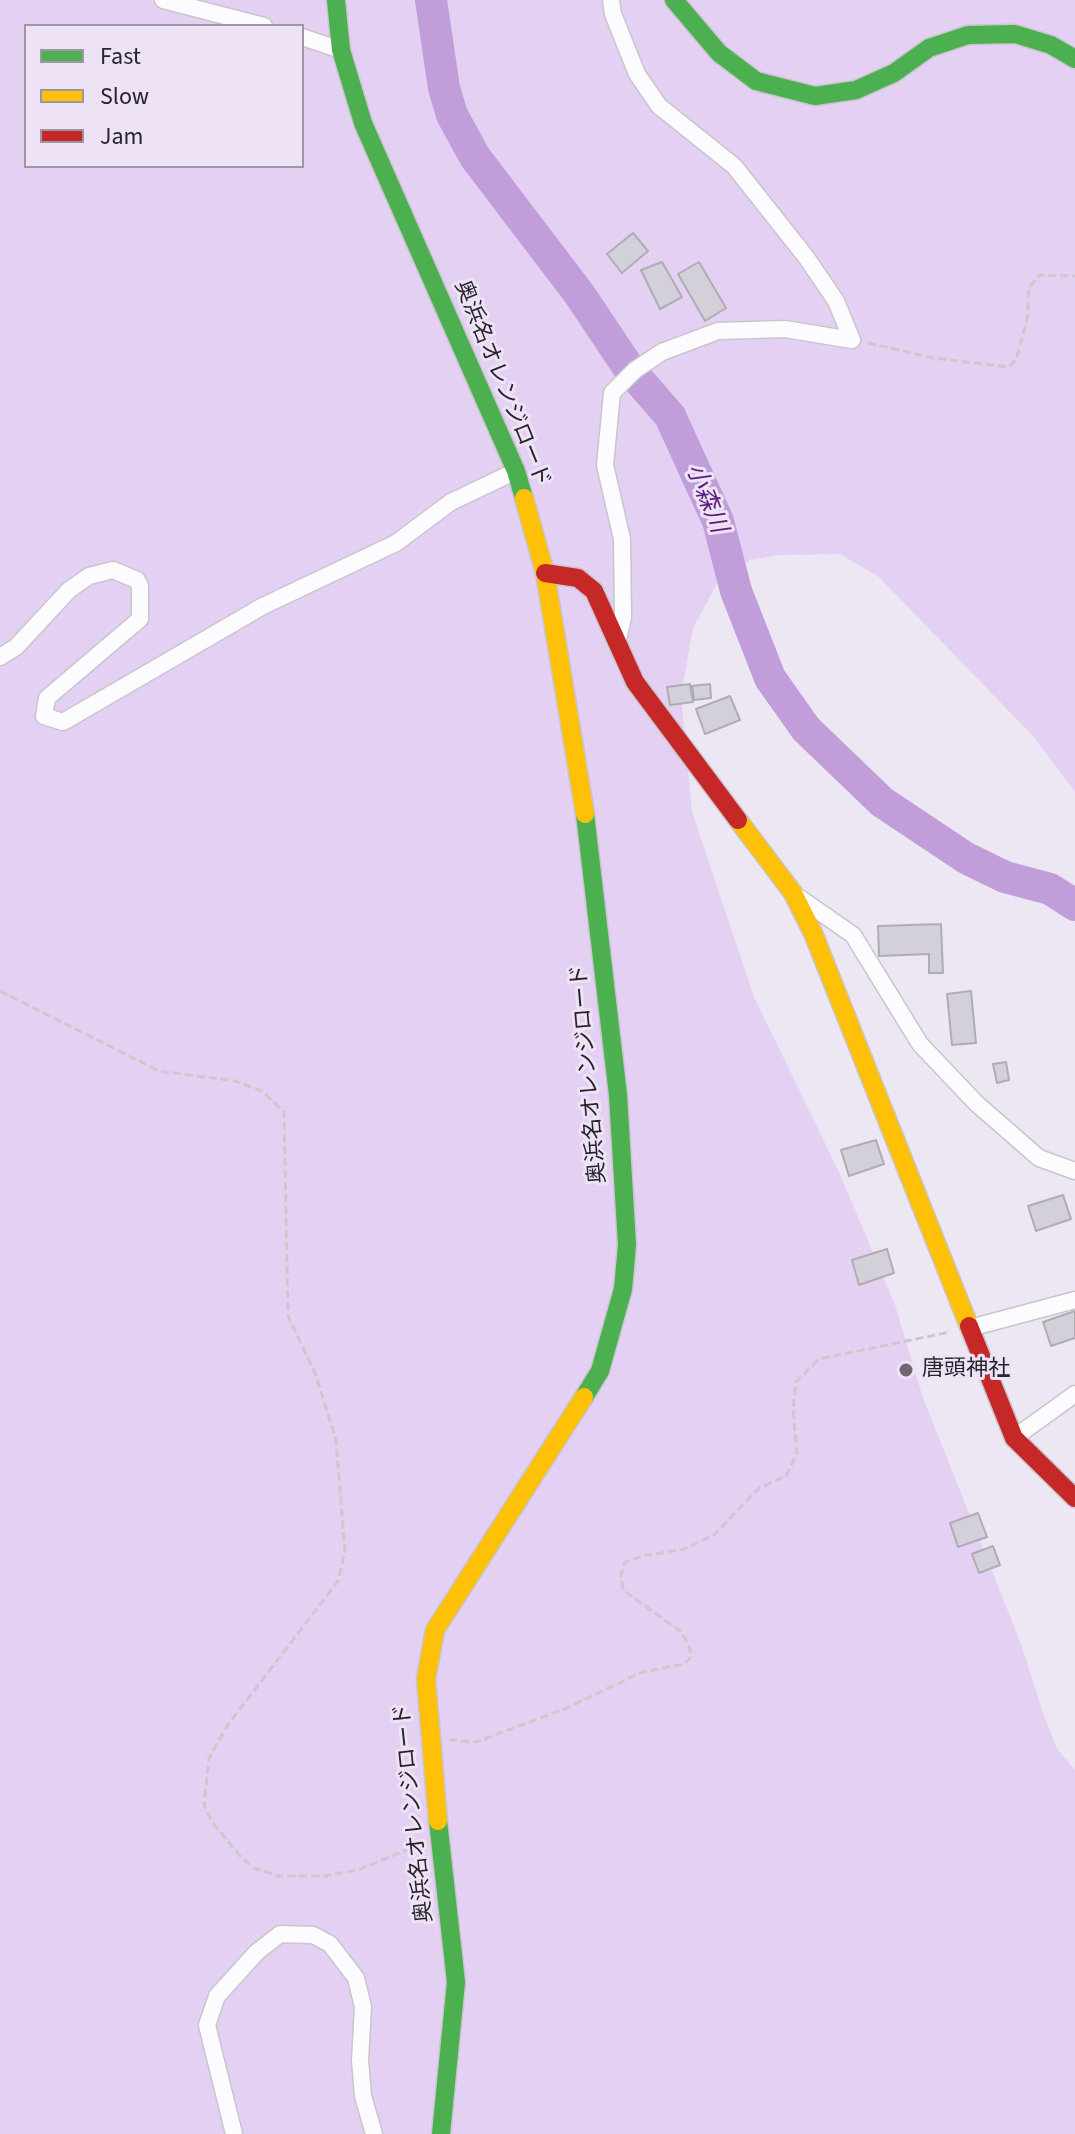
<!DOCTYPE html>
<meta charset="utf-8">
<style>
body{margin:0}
#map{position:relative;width:1075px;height:2134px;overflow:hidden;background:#ece7f2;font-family:"Source Sans 3",sans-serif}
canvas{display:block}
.legend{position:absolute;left:24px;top:24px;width:280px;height:144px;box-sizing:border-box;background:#ede2f6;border:2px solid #9e96a5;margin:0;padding:10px 14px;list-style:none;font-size:24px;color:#28242b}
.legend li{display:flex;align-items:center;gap:16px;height:40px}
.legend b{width:40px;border:2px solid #9e96a5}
</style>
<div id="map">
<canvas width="1075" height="2134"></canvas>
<ul class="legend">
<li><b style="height:10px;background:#4caf50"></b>Fast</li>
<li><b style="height:10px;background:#ffc107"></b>Slow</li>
<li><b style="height:10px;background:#c62828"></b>Jam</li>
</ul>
</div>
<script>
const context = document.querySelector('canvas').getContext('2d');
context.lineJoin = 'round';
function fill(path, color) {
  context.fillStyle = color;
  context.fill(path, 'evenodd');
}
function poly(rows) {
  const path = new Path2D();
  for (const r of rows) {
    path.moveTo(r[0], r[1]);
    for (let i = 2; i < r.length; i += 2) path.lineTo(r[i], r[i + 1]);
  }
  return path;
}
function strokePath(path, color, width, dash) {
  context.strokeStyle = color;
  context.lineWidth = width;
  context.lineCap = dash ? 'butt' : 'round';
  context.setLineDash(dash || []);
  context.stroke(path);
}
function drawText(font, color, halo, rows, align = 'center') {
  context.font = font + ' "Source Sans 3","Noto Sans JP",sans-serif';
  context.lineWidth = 6;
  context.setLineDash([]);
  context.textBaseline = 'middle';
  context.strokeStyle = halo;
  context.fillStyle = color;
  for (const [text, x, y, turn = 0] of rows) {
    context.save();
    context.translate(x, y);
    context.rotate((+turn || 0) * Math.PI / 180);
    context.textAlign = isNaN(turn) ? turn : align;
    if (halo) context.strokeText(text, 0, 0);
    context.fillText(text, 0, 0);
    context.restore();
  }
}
fill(poly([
 [0,0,1075,0,1075,792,1033,736,879,577,840,554,779,555,750,560,719,580,693,628,681,696,692,812,754,997,839,1172,895,1305,923,1398,1021,1644,1043,1713,1057,1749,1075,1770,1075,2134,0,2134],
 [26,26,302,26,302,166,26,166]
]), '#e3d0f3');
strokePath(poly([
 [431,0,444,88,452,115,475,157,580,295,630,370,670,416,718,521,736,591,770,678,806,729,882,802,966,858,1005,877,1050,889,1075,905]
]), '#c19ed9', 32);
const building = poly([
 [633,233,648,251,622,273,607,254,633,233],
 [662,262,682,297,660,309,641,270,662,262],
 [699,262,726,308,705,321,678,274,699,262],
 [690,684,693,702,670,705,667,687,690,684],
 [710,684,711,698,694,700,692,686,710,684],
 [730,696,740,720,705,734,696,709,730,696],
 [941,924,943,973,929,973,929,954,879,956,878,926,941,924],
 [971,991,976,1043,952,1045,947,994,971,991],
 [1006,1062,1009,1080,997,1083,993,1064,1006,1062],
 [876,1140,884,1164,849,1176,841,1150,876,1140],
 [1063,1195,1071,1219,1036,1231,1028,1206,1063,1195],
 [887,1249,894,1273,859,1285,852,1260,887,1249],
 [1075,1311,1075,1338,1051,1346,1043,1322,1075,1311],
 [978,1513,987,1537,958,1547,950,1523,978,1513],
 [993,1546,1000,1565,979,1573,972,1554,993,1546]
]);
fill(building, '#d4d0d9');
strokePath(building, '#b0acb4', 2);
const street = poly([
 [163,0,264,26],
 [611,0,613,14,637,74,659,106,734,166,806,257,836,301,852,340],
 [302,37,341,50],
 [617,644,623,618,622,539,605,465,612,393,635,370,662,352,718,331,785,329,852,340],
 [0,657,16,647,69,590,89,576,113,570,137,580,140,586,140,619,47,698,44,716,63,722,263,606,396,543,451,502,516,471],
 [794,894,853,935,920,1044,976,1103,1039,1158,1075,1171],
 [970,1328,1075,1300],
 [1014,1438,1075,1394],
 [234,2134,207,2025,217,1996,257,1952,280,1934,313,1935,330,1944,356,1978,363,2007,360,2060,363,2096,374,2134]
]);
const fast = poly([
 [336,0,341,50,363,123,516,471,524,498],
 [674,0,719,53,756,81,815,96,856,90,894,73,929,48,968,35,1015,34,1051,45,1075,59],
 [584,1397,600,1371,623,1289,627,1245,618,1095,585,814],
 [438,1821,456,1982,441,2134]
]);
const slow = poly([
 [524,498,545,573,585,814],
 [738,820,793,893,813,933,969,1326],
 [438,1821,426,1679,435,1630,584,1397]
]);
const jam = poly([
 [545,573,578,578,594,591,635,682,738,820],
 [969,1326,1014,1438,1075,1498]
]);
strokePath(street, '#c9c5ce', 19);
strokePath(fast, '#c9c5ce', 21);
strokePath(slow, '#c9c5ce', 21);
strokePath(jam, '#c9c5ce', 21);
strokePath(poly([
 [868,343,934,358,1008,367,1016,360,1027,320,1029,288,1039,275,1075,276],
 [0,991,159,1071,235,1081,262,1091,284,1112,288,1316,315,1373,336,1440,345,1552,338,1581,227,1726,209,1758,204,1805,212,1822,241,1857,254,1868,278,1876,325,1876,357,1870,422,1844],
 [449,1740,476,1742,567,1708,640,1673,684,1664,691,1657,689,1645,680,1631,623,1590,621,1575,625,1562,642,1556,684,1549,714,1535,759,1488,786,1476,797,1453,793,1411,796,1382,819,1359,950,1332]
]), '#cbc9cd', 3, [8, 4]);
strokePath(street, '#fcfbfd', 16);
strokePath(fast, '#4caf50', 18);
strokePath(slow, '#ffc107', 18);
strokePath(jam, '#c62828', 18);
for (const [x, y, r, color] of [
 [906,1370,8,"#6d6871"]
]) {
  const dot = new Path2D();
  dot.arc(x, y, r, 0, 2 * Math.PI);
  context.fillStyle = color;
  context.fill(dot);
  strokePath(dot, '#ede2f6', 3);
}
drawText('22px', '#28242b', '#ede2f6', [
 ["奥浜名オレンジロード",501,384,68],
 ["奥浜名オレンジロード",590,1074,-95],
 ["奥浜名オレンジロード",415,1813,-96]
]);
drawText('22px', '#28242b', '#ede2f6', [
 ["唐頭神社",922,1370]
], 'left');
drawText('italic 24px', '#5c207e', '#ede2f6', [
 ["小森川",705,499,68]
]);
</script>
